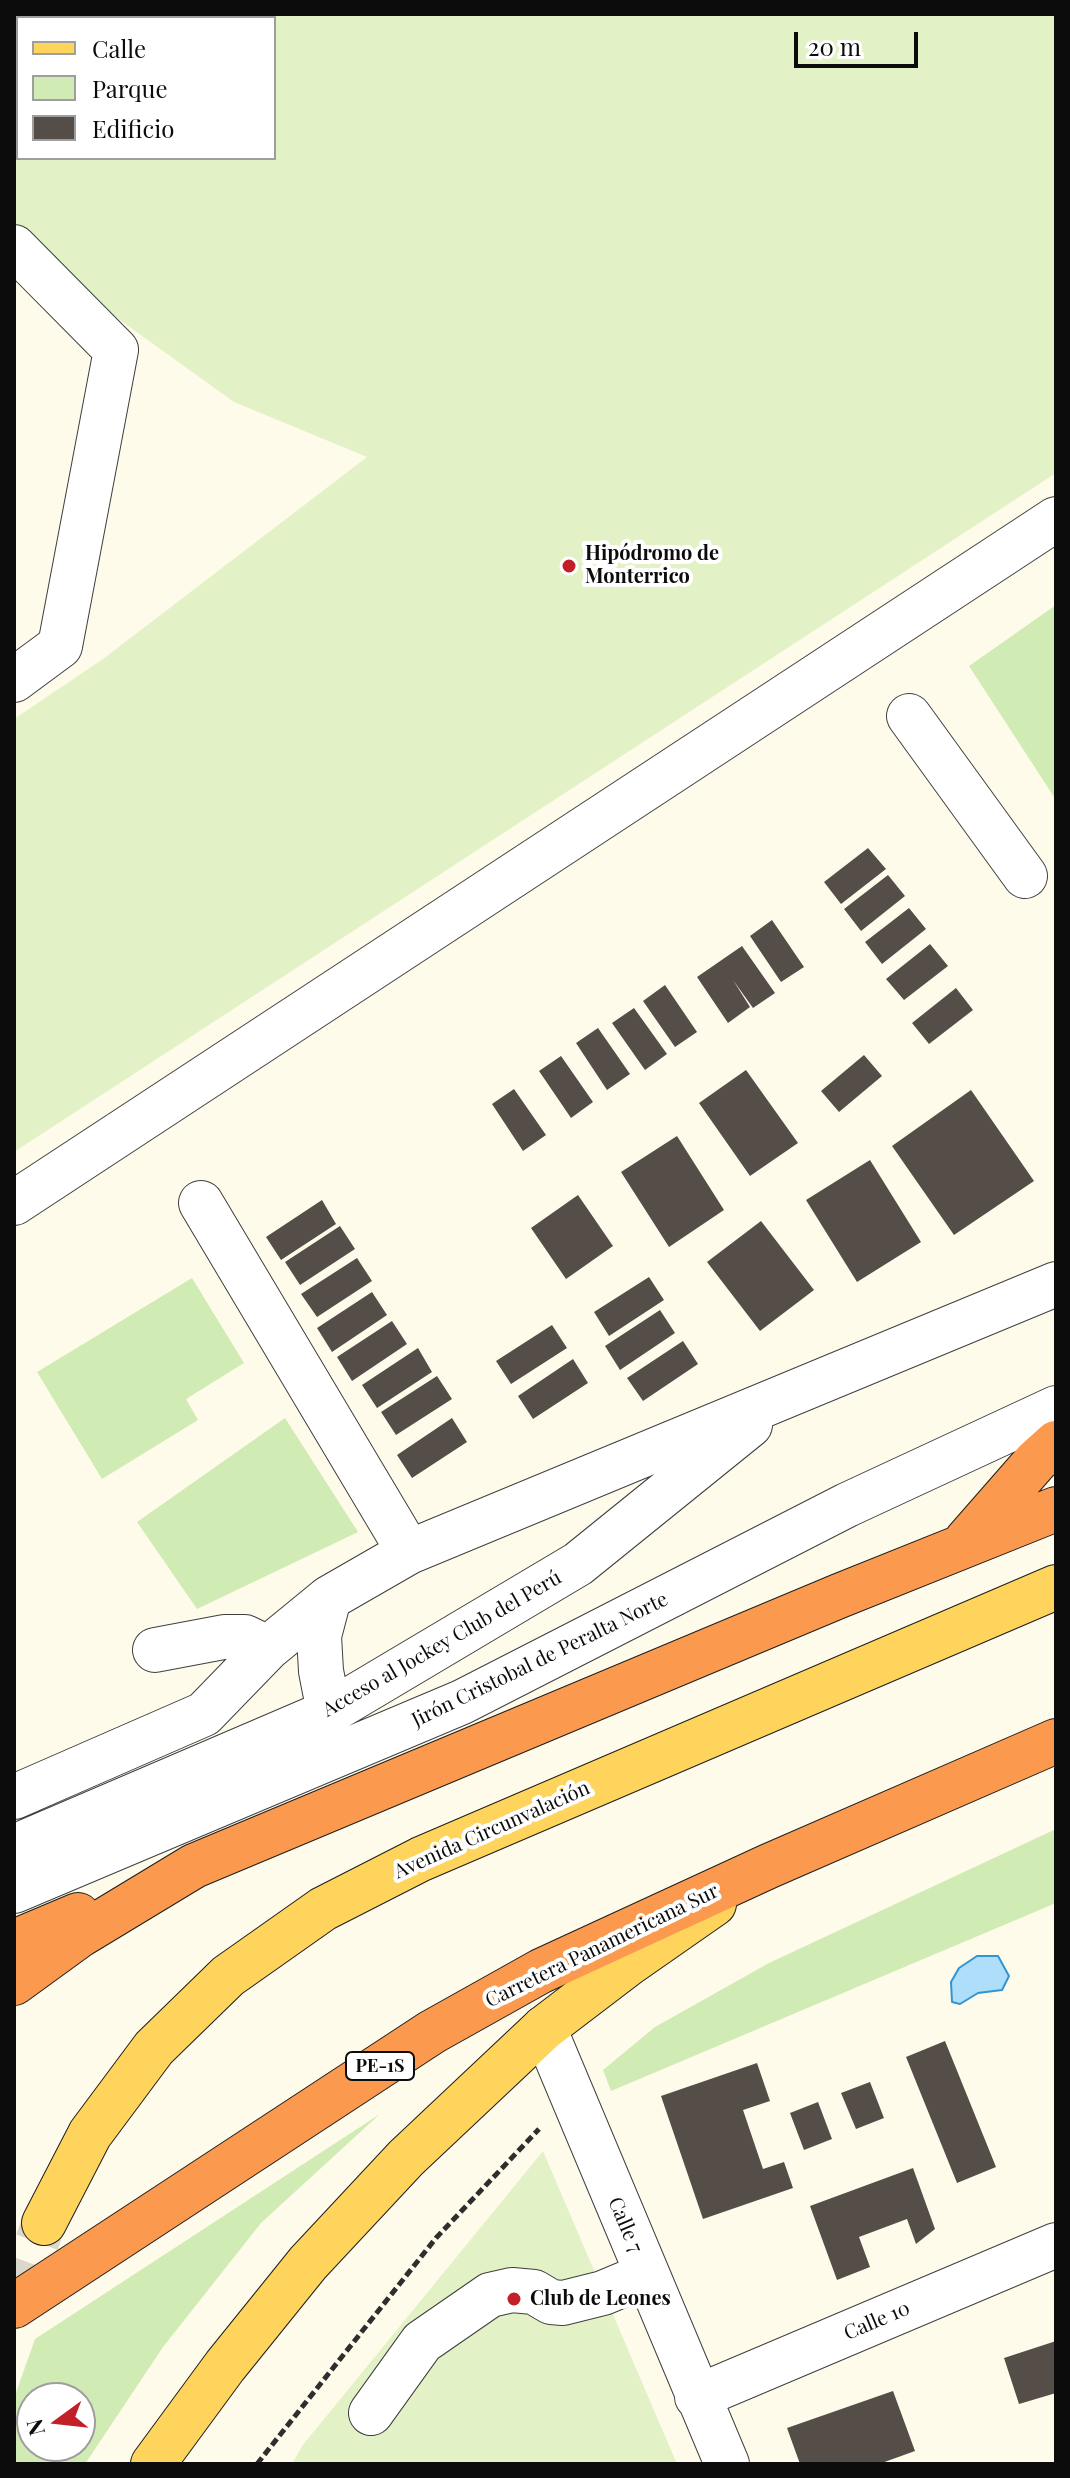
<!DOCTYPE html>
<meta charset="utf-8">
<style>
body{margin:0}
#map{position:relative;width:1070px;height:2478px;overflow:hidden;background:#fffbeb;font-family:"Playfair Display",serif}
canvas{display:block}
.frame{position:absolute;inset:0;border:16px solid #0c0c0c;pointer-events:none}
.legend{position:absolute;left:16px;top:16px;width:260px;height:144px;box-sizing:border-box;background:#fff;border:2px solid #9e9e9e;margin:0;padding:10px 14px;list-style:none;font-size:24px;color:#0c0c0c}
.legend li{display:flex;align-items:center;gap:16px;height:40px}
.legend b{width:40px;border:2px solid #9e9e9e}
.north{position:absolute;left:16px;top:2382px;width:80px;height:80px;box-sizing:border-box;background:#fff;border:2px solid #9e9e9e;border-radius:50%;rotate:255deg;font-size:22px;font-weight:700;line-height:32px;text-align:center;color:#0c0c0c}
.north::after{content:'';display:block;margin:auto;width:28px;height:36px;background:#c21f29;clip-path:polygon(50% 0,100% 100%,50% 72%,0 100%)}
.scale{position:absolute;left:794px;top:32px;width:124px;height:36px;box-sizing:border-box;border:4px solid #0c0c0c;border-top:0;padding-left:10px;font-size:24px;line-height:28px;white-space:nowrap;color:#0c0c0c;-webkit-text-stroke:6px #fff;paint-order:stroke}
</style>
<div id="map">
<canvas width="1070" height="2478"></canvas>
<div class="frame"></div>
<ul class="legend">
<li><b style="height:10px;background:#fed45c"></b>Calle</li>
<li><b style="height:22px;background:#d1ebb4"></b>Parque</li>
<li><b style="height:22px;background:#554d48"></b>Edificio</li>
</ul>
<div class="north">N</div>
<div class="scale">20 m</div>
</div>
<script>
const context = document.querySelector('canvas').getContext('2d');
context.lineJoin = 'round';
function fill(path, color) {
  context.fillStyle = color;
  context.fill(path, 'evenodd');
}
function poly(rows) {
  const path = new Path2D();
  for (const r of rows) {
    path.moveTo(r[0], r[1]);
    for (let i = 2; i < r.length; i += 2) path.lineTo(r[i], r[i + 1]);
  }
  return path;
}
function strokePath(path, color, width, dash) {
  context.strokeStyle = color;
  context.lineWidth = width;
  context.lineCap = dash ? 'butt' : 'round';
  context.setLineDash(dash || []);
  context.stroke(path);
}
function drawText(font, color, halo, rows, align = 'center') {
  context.font = font + ' "Playfair Display",serif';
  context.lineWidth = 8;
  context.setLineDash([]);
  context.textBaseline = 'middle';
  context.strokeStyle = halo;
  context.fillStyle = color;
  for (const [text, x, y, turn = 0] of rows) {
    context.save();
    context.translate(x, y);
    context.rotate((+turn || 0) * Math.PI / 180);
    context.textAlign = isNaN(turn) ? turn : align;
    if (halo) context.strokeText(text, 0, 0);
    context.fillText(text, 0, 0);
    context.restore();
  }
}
fill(poly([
 [1056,605,1056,800,969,666],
 [192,1278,244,1363,186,1399,198,1420,102,1479,37,1372],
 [285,1418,358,1532,197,1609,137,1522],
 [1056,1829,1056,1903,611,2091,603,2070,655,2027,769,1963],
 [380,2114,261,2223,163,2347,85,2464,14,2464,14,2398,35,2339],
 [80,2398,80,2446,32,2446,32,2398]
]), '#d1ebb4');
fill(poly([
 [14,14,1056,14,1056,473,14,1152,14,719,103,659,367,457,234,402,14,244],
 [18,18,274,18,274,158,18,158],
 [543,2151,677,2464,292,2464,302,2446]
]), '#e3f2c6');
const water = poly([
 [977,1956,998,1956,1009,1976,1002,1990,978,1993,960,2004,952,2002,951,1982,959,1968,977,1956]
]);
fill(water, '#aedef9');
strokePath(water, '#3195d3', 2);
fill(poly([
 [868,848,886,869,841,904,824,882],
 [888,875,905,896,861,931,844,909],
 [909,908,926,929,882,964,865,942],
 [772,920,804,967,781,982,750,936],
 [930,944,948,966,904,1000,886,979],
 [742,946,775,993,753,1008,733,980,750,1007,728,1023,697,977],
 [665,985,697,1032,675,1047,643,1001],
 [956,988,973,1010,929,1044,912,1023],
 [634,1008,667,1054,645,1070,612,1023],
 [598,1028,630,1074,607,1090,576,1043],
 [864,1055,882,1076,839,1112,821,1091],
 [561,1056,593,1102,571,1118,539,1071],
 [746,1070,798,1143,750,1176,699,1103],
 [514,1089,546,1135,523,1151,492,1104],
 [971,1090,1034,1181,954,1235,892,1146],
 [677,1136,724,1210,669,1247,621,1172],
 [870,1160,921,1242,857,1282,806,1200],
 [578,1195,613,1246,566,1279,531,1228],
 [322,1200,336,1224,281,1260,266,1237],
 [761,1221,814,1290,760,1331,707,1262],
 [340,1226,355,1249,300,1285,285,1262],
 [357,1258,372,1281,317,1317,301,1294],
 [649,1277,664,1300,609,1336,594,1312],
 [372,1292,387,1315,332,1352,317,1328],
 [660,1310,675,1333,620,1370,605,1346],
 [392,1321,407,1344,352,1381,337,1357],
 [552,1325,567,1348,511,1384,496,1361],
 [683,1341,698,1364,643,1401,627,1378],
 [418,1348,432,1372,377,1408,362,1385],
 [573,1359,588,1383,533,1419,518,1396],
 [437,1376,452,1399,396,1435,381,1412],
 [452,1418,467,1442,412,1478,397,1455],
 [945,2041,996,2167,957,2183,906,2057],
 [757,2063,770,2101,743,2110,763,2169,784,2162,793,2188,703,2219,661,2096],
 [870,2082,884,2118,856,2129,841,2093],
 [818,2102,832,2139,804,2150,790,2113],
 [913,2168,935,2229,916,2244,907,2219,859,2237,870,2267,837,2280,810,2206],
 [1056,2341,1056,2393,1019,2404,1004,2358],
 [893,2391,915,2451,879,2464,800,2464,787,2428]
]), '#554d48');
strokePath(poly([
 [14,2304,44,2223]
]), '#dbd7ca', 44, [44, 22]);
const minor = poly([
 [14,247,116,350,60,646,14,680],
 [909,716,1025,876],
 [14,1203,1056,519],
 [201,1203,409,1552],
 [155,1650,224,1637,245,1637,268,1648],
 [329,1712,321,1671,319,1636,329,1598,409,1552,1056,1284],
 [14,1797,204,1714,268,1648,329,1598],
 [14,1847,329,1712,578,1564,750,1425],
 [14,1891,462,1702,847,1505,1056,1408],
 [544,2028,727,2464],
 [697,2397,1056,2245],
 [371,2413,422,2342,490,2295,512,2290,534,2292,551,2302,563,2303,603,2293,646,2275]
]);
const major = poly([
 [44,2223,90,2134,154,2048,228,1976,323,1909,421,1859,1056,1587],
 [153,2464,225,2366,308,2263,406,2158,544,2028,628,1964,714,1904]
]);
const highway = poly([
 [966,1541,1036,1461,1056,1443],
 [14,1942,78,1915],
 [14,1983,80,1935,194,1866,839,1596,1056,1509],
 [14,2306,432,2032,541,1971,769,1866,1056,1741]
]);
strokePath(minor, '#3f3f3f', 46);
strokePath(major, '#1d1d1d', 46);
strokePath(highway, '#1d1d1d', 46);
strokePath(poly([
 [257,2464,436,2238,539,2129]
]), '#2e2e2e', 5, [8, 4]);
strokePath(minor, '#fff', 44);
strokePath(major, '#fed45c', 44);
strokePath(highway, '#fb9a4e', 44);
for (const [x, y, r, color] of [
 [569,566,8,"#c21f29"],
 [514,2299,8,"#c21f29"]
]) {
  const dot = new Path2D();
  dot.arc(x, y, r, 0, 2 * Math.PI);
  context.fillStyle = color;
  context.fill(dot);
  strokePath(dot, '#fff', 3);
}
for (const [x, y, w] of [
 [380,2066,68]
]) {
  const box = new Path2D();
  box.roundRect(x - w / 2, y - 14, w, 28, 6);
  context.fillStyle = '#fff';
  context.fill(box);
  strokePath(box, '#0c0c0c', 2);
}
drawText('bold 18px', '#0c0c0c', null, [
 ["PE-1S",380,2066]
]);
drawText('bold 20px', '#0c0c0c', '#fff', [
 ["Hipódromo de",585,554],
 ["Monterrico",585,577],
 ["Club de Leones",530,2299]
], 'left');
drawText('20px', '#0c0c0c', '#fff', [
 ["Acceso al Jockey Club del Perú",442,1644,-30],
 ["Jirón Cristobal de Peralta Norte",540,1660,-26],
 ["Avenida Circunvalación",492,1830,-24],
 ["Carretera Panamericana Sur",602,1946,-26],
 ["Calle 7",625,2225,67],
 ["Calle 10",877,2321,-23]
]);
</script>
